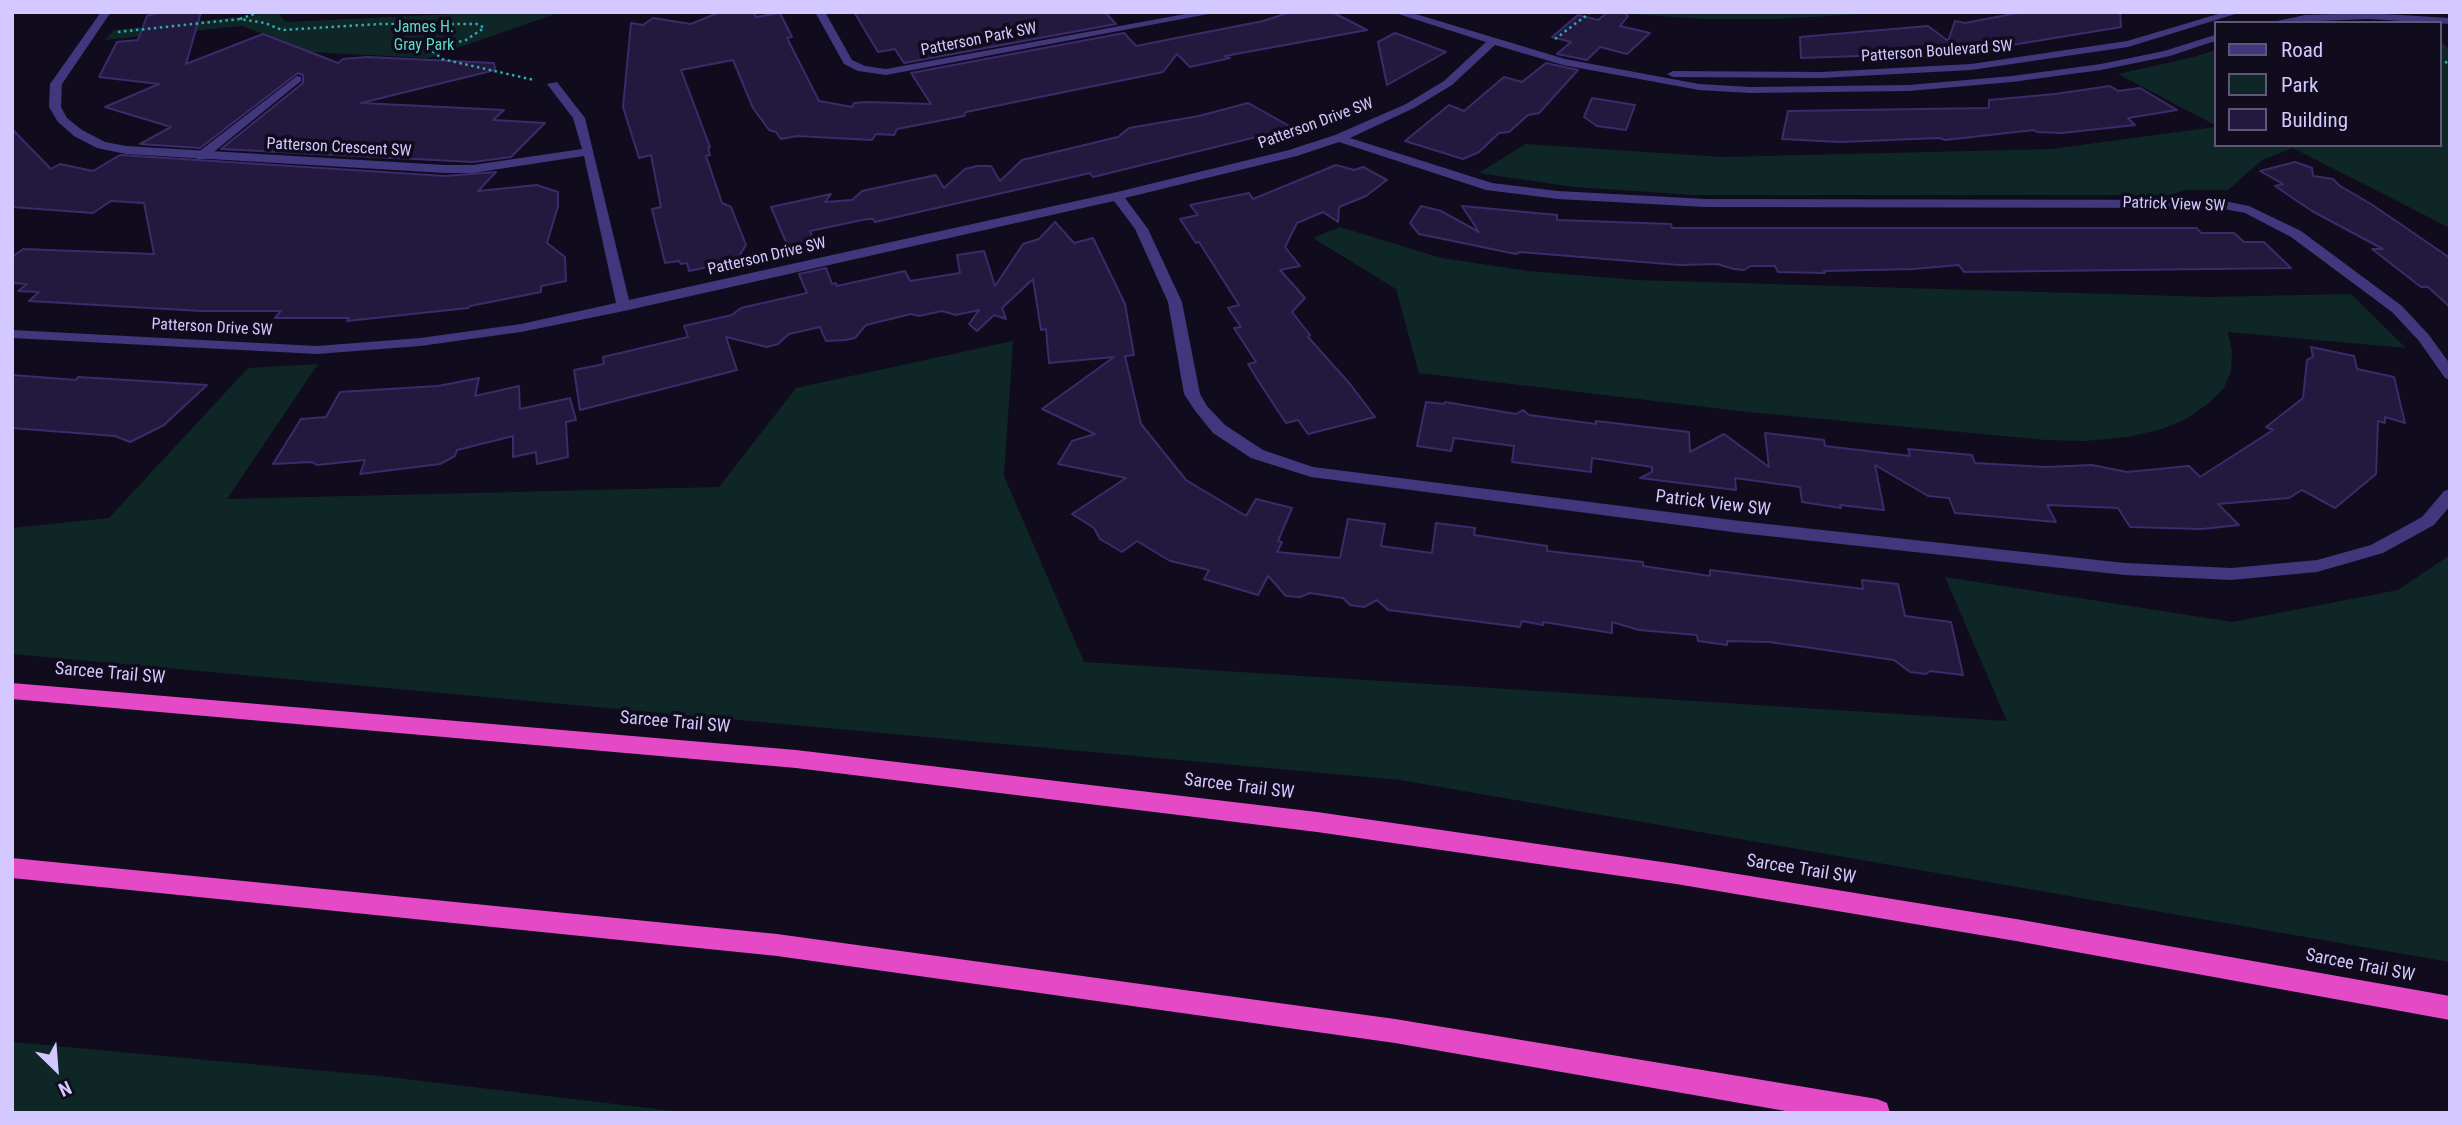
<!DOCTYPE html>
<style>
body{margin:0}
#map{position:relative;width:2462px;height:1125px;overflow:hidden;background:#100c1d;font-family:"Roboto Condensed",sans-serif}
canvas{display:block}
.frame{position:absolute;inset:0;border:14px solid #d3c8ff;pointer-events:none}
.legend{position:absolute;left:2214px;top:21px;width:228px;height:126px;box-sizing:border-box;background:#100c1d;border:2px solid #5e5777;margin:0;padding:9px 12px;list-style:none;font-size:21px;color:#d3c8ff}
.legend li{display:flex;align-items:center;gap:14px;height:35px}
.legend b{width:35px;border:2px solid #5e5777}
.north{position:absolute;left:21px;top:1034px;width:70px;height:70px;-webkit-text-stroke:5px #100c1d;paint-order:stroke;rotate:155deg;font-size:19px;font-weight:700;line-height:28px;text-align:center;color:#d3c8ff}
.north::after{content:'';display:block;margin:auto;width:24px;height:32px;background:#d3c8ff;clip-path:polygon(50% 0,100% 100%,50% 72%,0 100%)}
</style>
<div id="map">
<canvas width="2462" height="1125"></canvas>
<div class="frame"></div>
<ul class="legend">
<li><b style="height:9px;background:#40377c"></b>Road</li>
<li><b style="height:19px;background:#0f2627"></b>Park</li>
<li><b style="height:19px;background:#23183e"></b>Building</li>
</ul>
<div class="north">N</div>
</div>
<script>
const context = document.querySelector('canvas').getContext('2d');
context.lineJoin = 'round';
function fill(path, color) {
  context.fillStyle = color;
  context.fill(path, 'evenodd');
}
function poly(rows) {
  const path = new Path2D();
  for (const r of rows) {
    path.moveTo(r[0], r[1]);
    for (let i = 2; i < r.length; i += 2) path.lineTo(r[i], r[i + 1]);
  }
  return path;
}
function strokePath(path, color, width, dash) {
  context.strokeStyle = color;
  context.lineWidth = width;
  context.lineCap = dash ? 'butt' : 'round';
  context.setLineDash(dash || []);
  context.stroke(path);
}
function drawText(font, color, halo, rows, align = 'center') {
  context.font = font + ' "Roboto Condensed",sans-serif';
  context.lineWidth = 7;
  context.setLineDash([]);
  context.textBaseline = 'middle';
  context.strokeStyle = halo;
  context.fillStyle = color;
  for (const [text, x, y, turn = 0] of rows) {
    context.save();
    context.translate(x, y);
    context.rotate((+turn || 0) * Math.PI / 180);
    context.textAlign = isNaN(turn) ? turn : align;
    if (halo) context.strokeText(text, 0, 0);
    context.fillText(text, 0, 0);
    context.restore();
  }
}
fill(poly([
 [257,12,277,12,286,22,496,12,561,12,428,58,309,52,242,26,105,40,114,30,248,16],
 [1604,12,1893,12,1777,19,1703,19],
 [2439,40,2450,50,2450,228,2293,148,2262,160,2228,190,2187,190,2168,195,1694,195,1574,187,1478,173,1526,144,1722,157,2052,149,2215,127,2215,145,2439,145],
 [2215,50,2215,125,2118,74,2198,56],
 [1340,227,1441,258,1528,271,1636,280,2210,297,2351,294,2406,348,2228,332,2232,352,2231,371,2224,388,2209,403,2186,419,2162,429,2127,437,2085,441,2046,440,1748,412,1419,373,1396,289,1313,238],
 [1013,341,1004,476,1084,662,2007,721,1945,577,2232,622,2398,590,2450,555,2450,962,1400,780,12,654,12,528,109,518,248,368,318,364,227,499,719,487,796,388],
 [12,1042,380,1076,690,1113,12,1113]
]), '#0f2627');
const building = poly([
 [160,12,201,12,186,64,263,34,338,63,343,59,368,57,494,63,495,70,361,103,504,110,493,120,545,123,511,157,473,162,221,149,303,83,303,75,298,73,200,148,140,144,171,127,105,107,159,84,99,77,117,42,138,40,147,16,160,12],
 [720,12,753,12,756,17,780,13,792,37,787,38,819,101,852,107,854,103,867,102,931,104,911,73,1124,33,1136,46,1263,21,1291,12,1332,12,1367,30,1225,56,1230,58,1190,67,1177,54,1163,72,966,112,964,116,897,129,894,135,876,134,872,140,797,136,781,139,776,132,769,130,753,108,733,60,681,70,710,147,708,148,710,155,706,156,722,203,731,207,746,245,736,261,689,271,687,263,681,264,679,261,665,263,652,209,661,207,651,155,639,158,623,107,631,23,643,25,653,18,691,24,720,12],
 [854,12,1105,12,1116,24,904,63,895,49,878,52,854,12],
 [1608,12,1624,12,1628,16,1620,26,1650,33,1627,54,1600,47,1587,60,1557,54,1571,42,1552,37,1578,15,1598,20,1608,12],
 [2023,12,2120,12,2121,27,2018,44,1916,54,1801,58,1800,37,1928,26,1948,41,1955,21,1965,23,2023,12],
 [1395,33,1446,52,1387,85,1378,42,1395,33],
 [1546,63,1578,70,1539,113,1528,115,1509,132,1499,133,1479,152,1463,159,1405,141,1449,105,1464,111,1504,77,1522,82,1546,63],
 [2110,86,2118,91,2140,88,2177,110,2128,118,2135,125,2062,133,2037,132,2034,130,1945,140,1939,138,1840,142,1782,139,1788,111,1989,108,1989,100,2055,94,2110,86],
 [1592,98,1635,105,1626,130,1597,126,1584,117,1592,98],
 [1248,103,1293,128,1093,177,1090,173,875,222,873,219,867,219,810,231,815,244,789,249,771,207,831,194,825,202,852,200,862,191,936,175,944,188,965,169,977,166,991,166,1000,181,1022,160,1118,137,1129,128,1199,116,1248,103],
 [12,129,51,169,60,164,93,171,120,155,445,176,496,172,478,191,537,185,558,192,558,206,547,243,565,257,566,281,541,286,541,292,470,306,468,308,347,321,349,318,275,318,281,311,201,311,29,301,39,292,18,291,27,284,12,283,12,257,23,249,154,254,144,203,111,201,93,213,12,207,12,129],
 [2295,162,2312,168,2313,176,2333,179,2340,186,2371,204,2450,258,2450,307,2428,287,2421,287,2372,249,2383,249,2312,211,2275,186,2283,184,2260,171,2295,162],
 [1336,165,1354,170,1363,167,1387,180,1366,196,1339,207,1338,222,1323,212,1297,223,1285,247,1300,266,1280,270,1305,298,1292,312,1310,335,1308,337,1350,384,1375,417,1308,434,1298,420,1286,423,1257,379,1248,364,1256,362,1234,328,1241,327,1228,308,1239,305,1199,242,1196,243,1180,219,1198,215,1190,205,1249,193,1253,199,1336,165],
 [1421,206,1441,211,1479,232,1462,206,1557,215,1557,220,1671,224,1672,228,2197,228,2201,233,2234,233,2244,242,2264,242,2291,268,1964,272,1959,265,1913,269,1824,271,1825,273,1778,272,1775,266,1751,266,1744,270,1734,269,1717,264,1679,265,1520,252,1516,254,1419,234,1410,223,1421,206],
 [1055,222,1074,243,1093,238,1125,304,1134,355,1125,356,1141,424,1186,480,1246,516,1256,499,1292,508,1278,541,1282,542,1277,552,1340,558,1348,519,1385,524,1381,546,1432,553,1436,523,1475,528,1474,535,1547,546,1547,551,1643,562,1643,566,1710,576,1710,570,1863,589,1862,580,1898,584,1905,616,1951,622,1963,675,1930,671,1926,674,1910,672,1894,660,1798,646,1769,642,1727,641,1727,645,1698,641,1697,635,1639,630,1612,622,1612,633,1543,622,1543,625,1522,621,1520,627,1388,610,1377,600,1364,607,1350,605,1343,598,1310,593,1300,597,1286,596,1268,576,1258,595,1204,579,1209,570,1170,561,1137,541,1122,552,1100,539,1094,528,1072,514,1126,478,1058,464,1072,441,1095,434,1042,409,1114,357,1049,363,1046,329,1041,330,1033,279,1002,308,1006,319,994,315,977,331,969,324,979,310,956,315,942,311,919,316,911,314,866,325,855,338,846,340,826,341,820,327,789,334,778,344,767,347,726,337,737,370,580,410,574,370,604,364,603,357,688,337,684,326,732,315,741,308,807,293,799,274,826,268,832,284,836,283,837,286,905,271,910,281,960,273,957,255,984,251,995,286,1023,244,1039,239,1055,222],
 [2311,347,2354,356,2357,369,2394,377,2405,423,2385,417,2385,423,2378,421,2376,474,2335,508,2302,490,2289,498,2218,504,2239,525,2202,529,2130,527,2118,508,2047,505,2056,522,1955,513,1949,498,1928,496,1875,465,1884,510,1840,505,1841,508,1802,502,1800,487,1735,478,1736,490,1640,478,1652,472,1652,467,1592,458,1591,472,1512,462,1514,446,1454,438,1451,451,1417,446,1426,402,1444,404,1445,402,1516,414,1523,410,1529,415,1596,424,1596,421,1689,432,1690,452,1724,434,1769,467,1765,433,1824,440,1825,446,1910,456,1908,449,1972,455,1975,463,2046,467,2092,465,2127,472,2189,466,2200,477,2273,430,2266,427,2303,398,2307,360,2313,357,2311,347],
 [12,375,76,380,78,377,207,385,164,425,130,442,115,436,12,428,12,375],
 [479,378,475,396,519,386,520,409,570,398,576,420,566,422,568,457,537,464,536,452,513,457,513,436,457,450,455,456,440,464,360,474,365,460,317,465,312,462,273,464,301,419,326,417,340,392,438,386,479,378]
]);
fill(building, '#23183e');
strokePath(building, '#3c2a6a', 2);
strokePath(poly([
 [240,19,259,12],
 [118,32,240,19,265,23,282,30,380,24,478,24,484,28,466,40,430,49,442,59,534,80],
 [1555,39,1591,12],
 [2439,61,2450,63]
]), '#2daaae', 2.5, [2.5, 3.5]);
fill(poly([
 [297,76,301,77,301,81,205,159,197,159,197,153,297,76]
]), '#40377c');
fill(poly([
 [101,12,111,12,62,84,61,107,67,118,82,130,105,142,126,146,445,165,473,165,582,149,573,118,547,84,557,82,585,118,629,300,1117,192,1289,150,1335,135,1406,104,1444,81,1486,42,1392,12,1409,12,1565,59,1699,84,1750,87,1909,85,2012,76,2101,64,2164,51,2215,35,2215,41,2170,56,2101,70,2012,82,1909,91,1750,93,1699,90,1563,65,1495,45,1452,85,1414,108,1350,138,1492,183,1558,191,1705,199,2219,200,2249,206,2301,231,2402,306,2429,335,2450,364,2450,380,2445,378,2419,341,2392,312,2291,237,2245,213,2219,208,1705,207,1558,199,1486,190,1339,142,1297,156,1125,198,1148,229,1182,302,1200,394,1207,406,1225,425,1263,450,1313,467,1740,521,2125,563,2231,568,2317,560,2371,545,2422,517,2444,491,2450,489,2450,506,2434,525,2383,553,2317,572,2231,580,2125,575,1740,533,1311,477,1251,458,1213,433,1196,412,1184,394,1168,302,1135,229,1114,201,624,311,521,332,420,346,317,354,12,338,12,330,317,346,420,338,521,324,616,303,584,156,473,173,445,173,126,154,97,148,74,136,58,122,49,107,50,84,101,12],
 [815,12,825,12,852,60,865,66,886,69,1196,12,1219,12,886,75,858,71,844,64,815,12],
 [2225,12,2242,12,2128,47,1971,70,1821,78,1673,77,1667,74,1673,71,1821,72,1971,64,2127,41,2225,12],
 [2368,13,2450,18,2450,24,2368,19,2268,23,2305,15,2368,13]
]), '#40377c');
fill(poly([
 [12,683,796,750,1317,812,1676,864,2016,919,2450,996,2450,1020,2016,941,1676,884,1317,832,796,768,12,699,12,683],
 [12,858,777,934,1395,1019,1877,1099,1887,1103,1890,1113,1797,1113,1395,1043,777,956,12,878,12,858]
]), '#e54ac6');
drawText('16px', '#56ddc7', '#100c1d', [
 ["James H.",424,28],
 ["Gray Park",424,46]
]);
drawText('16px', '#d3c8ff', '#100c1d', [
 ["Patterson Park SW",979,40,-11],
 ["Patterson Boulevard SW",1937,52,-4],
 ["Patterson Drive SW",1316,124,-20],
 ["Patterson Crescent SW",339,148,3],
 ["Patrick View SW",2174,205,2],
 ["Patterson Drive SW",767,257,-13],
 ["Patterson Drive SW",212,328,3]
]);
drawText('18px', '#d3c8ff', '#100c1d', [
 ["Patrick View SW",1713,504,7],
 ["Sarcee Trail SW",110,674,5],
 ["Sarcee Trail SW",675,723,5],
 ["Sarcee Trail SW",1239,787,7],
 ["Sarcee Trail SW",1801,870,9],
 ["Sarcee Trail SW",2360,966,11]
]);
</script>
